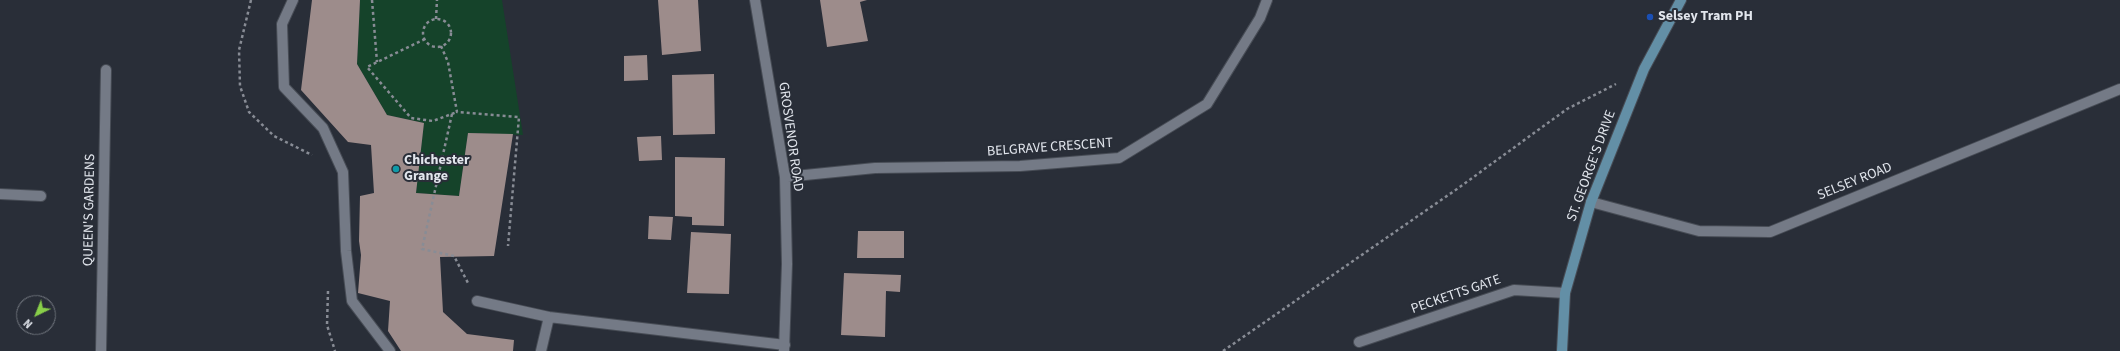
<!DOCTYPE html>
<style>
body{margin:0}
#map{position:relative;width:2120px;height:351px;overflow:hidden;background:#292e38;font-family:"Source Sans 3",sans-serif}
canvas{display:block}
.north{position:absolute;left:16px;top:295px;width:40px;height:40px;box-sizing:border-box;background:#292e38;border:1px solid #737880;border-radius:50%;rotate:223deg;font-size:11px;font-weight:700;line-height:16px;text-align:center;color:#e2e6ed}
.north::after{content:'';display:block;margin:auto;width:14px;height:18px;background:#88cf49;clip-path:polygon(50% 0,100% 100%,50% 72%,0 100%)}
</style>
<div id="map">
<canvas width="2120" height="351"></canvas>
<div class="north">N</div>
</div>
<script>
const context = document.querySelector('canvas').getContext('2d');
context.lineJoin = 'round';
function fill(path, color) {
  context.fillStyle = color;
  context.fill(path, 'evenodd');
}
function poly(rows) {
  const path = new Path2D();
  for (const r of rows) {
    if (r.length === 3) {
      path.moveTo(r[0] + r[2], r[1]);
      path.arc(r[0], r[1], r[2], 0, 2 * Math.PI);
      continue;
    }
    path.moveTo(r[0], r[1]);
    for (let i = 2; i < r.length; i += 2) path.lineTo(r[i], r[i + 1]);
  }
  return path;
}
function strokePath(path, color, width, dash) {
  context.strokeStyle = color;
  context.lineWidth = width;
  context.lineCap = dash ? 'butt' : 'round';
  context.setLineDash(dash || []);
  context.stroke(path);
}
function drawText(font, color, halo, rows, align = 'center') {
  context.font = font + ' "Source Sans 3",sans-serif';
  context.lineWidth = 4;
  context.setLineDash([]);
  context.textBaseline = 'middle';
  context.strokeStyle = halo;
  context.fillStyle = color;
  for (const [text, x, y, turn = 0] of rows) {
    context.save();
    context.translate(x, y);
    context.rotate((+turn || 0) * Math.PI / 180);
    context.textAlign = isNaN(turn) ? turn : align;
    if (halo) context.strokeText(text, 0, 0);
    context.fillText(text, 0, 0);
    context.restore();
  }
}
fill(poly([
 [360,0,502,0,523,135,468,133,459,196,416,193,424,123,387,115,357,64]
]), '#15432a');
fill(poly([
 [312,0,360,0,357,64,387,115,424,123,416,193,459,196,468,133,513,134,494,256,440,257,443,312,467,334,514,340,513,351,401,351,388,331,390,301,358,293,361,255,359,241,360,196,374,193,371,145,348,142,301,90],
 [658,0,698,0,701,51,662,55],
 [820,0,867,0,860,2,868,41,827,47],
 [647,55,648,80,624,81,624,56],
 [714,74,715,134,673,135,672,75],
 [661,136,662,160,639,161,637,137],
 [675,157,725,158,724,226,692,225,692,217,675,216],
 [649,216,673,217,671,240,648,239],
 [858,231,904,231,904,258,857,258],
 [691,232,731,234,729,294,687,293],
 [844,273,901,275,900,292,886,291,885,337,841,335]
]), '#9d8c8b');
const service = poly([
 [293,0,282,24,284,87,323,128,343,172,346,251,352,301,390,351],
 [0,194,41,196],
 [477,301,549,317,785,345],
 [541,351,549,317]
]);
const minor = poly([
 [755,0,785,177,787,264,784,351],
 [785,177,875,168,1020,166,1119,158,1207,104,1260,18,1267,0],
 [1591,202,1699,231,1770,232,2120,89],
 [1359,342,1514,290,1565,293],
 [101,351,106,70]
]);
const secondary = poly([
 [1562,351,1565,293,1591,202,1644,69,1681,0]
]);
strokePath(service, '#474c55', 12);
strokePath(minor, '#474c55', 12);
strokePath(secondary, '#474c55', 12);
strokePath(poly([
 [251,0,239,50,240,86,249,112,274,136,312,155],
 [372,0,377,62],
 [436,19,437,0],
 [437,33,14],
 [425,39,367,67,411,118,433,121,457,112],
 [441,46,448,62,457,112,519,117,508,246],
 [452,114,422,249,454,256,468,283],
 [328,291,327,325,335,351],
 [1223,351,1457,189,1567,109,1616,84]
]), '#888c95', 2.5, [3, 3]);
strokePath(service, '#747a86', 10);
strokePath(minor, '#747a86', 10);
strokePath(secondary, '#638fa6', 10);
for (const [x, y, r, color] of [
 [1650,17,4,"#1a4fb4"],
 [396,169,4,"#0f9aa8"]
]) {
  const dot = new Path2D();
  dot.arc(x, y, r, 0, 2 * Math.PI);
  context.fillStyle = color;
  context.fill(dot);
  strokePath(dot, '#292e38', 1.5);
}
drawText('bold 14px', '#e2e6ed', '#292e38', [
 ["Selsey Tram PH",1658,17],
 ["Chichester",404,161],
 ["Grange",404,177]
], 'left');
drawText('14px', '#e2e6ed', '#292e38', [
 ["GROSVENOR ROAD",790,137,82],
 ["BELGRAVE CRESCENT",1050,148,-4],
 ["ST. GEORGE'S DRIVE",1592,166,-70],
 ["SELSEY ROAD",1855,182,-22],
 ["QUEEN'S GARDENS",90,210,-89],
 ["PECKETTS GATE",1456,295,-19]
]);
</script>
